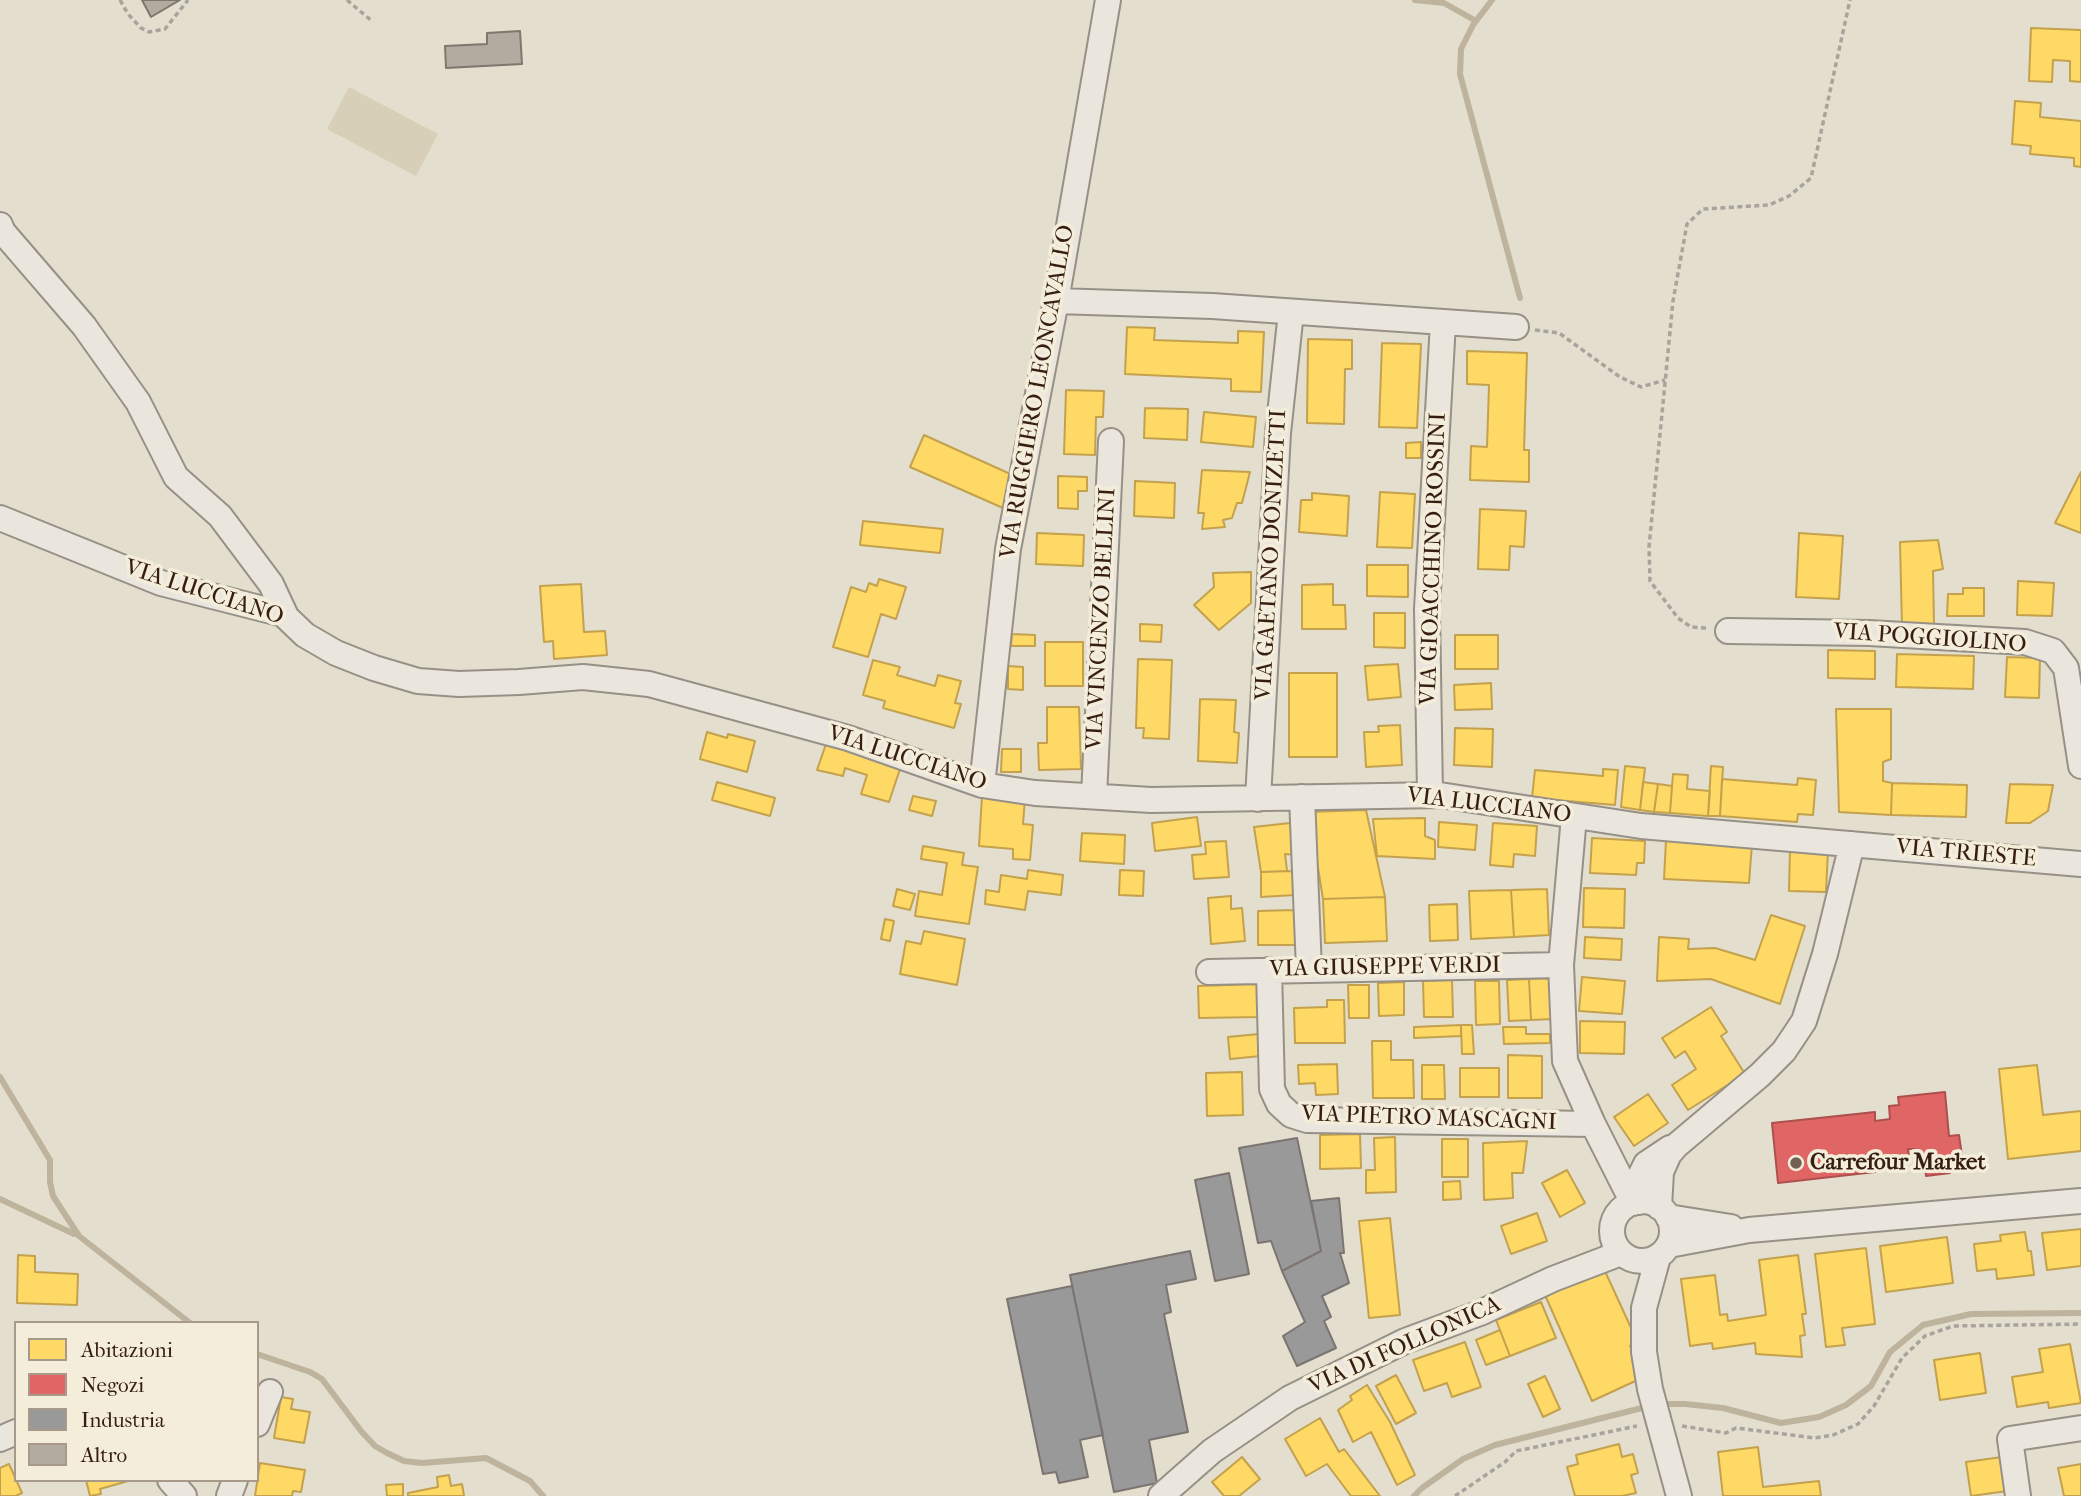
<!DOCTYPE html>
<style>
body{margin:0}
#map{position:relative;width:2081px;height:1496px;overflow:hidden;background:#e3decd;font-family:"IM FELL French Canon",serif}
canvas{display:block}
.legend{position:absolute;left:14px;top:1321px;width:245px;height:161px;box-sizing:border-box;background:#f3edd9;border:2px solid #a89a8a;margin:0;padding:9px 12px;list-style:none;font-size:21px;color:#371e14}
.legend li{display:flex;align-items:center;gap:14px;height:35px}
.legend b{width:35px;border:2px solid #a89a8a}
</style>
<div id="map">
<canvas width="2081" height="1496"></canvas>
<ul class="legend">
<li><b style="height:19px;background:#ffd966"></b>Abitazioni</li>
<li><b style="height:19px;background:#e06666"></b>Negozi</li>
<li><b style="height:19px;background:#999"></b>Industria</li>
<li><b style="height:19px;background:#b2aca0"></b>Altro</li>
</ul>
</div>
<script>
const context = document.querySelector('canvas').getContext('2d');
context.lineJoin = 'round';
function fill(path, color) {
  context.fillStyle = color;
  context.fill(path, 'evenodd');
}
function poly(rows) {
  const path = new Path2D();
  for (const r of rows) {
    if (r.length === 3) {
      path.moveTo(r[0] + r[2], r[1]);
      path.arc(r[0], r[1], r[2], 0, 2 * Math.PI);
      continue;
    }
    path.moveTo(r[0], r[1]);
    for (let i = 2; i < r.length; i += 2) path.lineTo(r[i], r[i + 1]);
  }
  return path;
}
function strokePath(path, color, width, dash) {
  context.strokeStyle = color;
  context.lineWidth = width;
  context.lineCap = dash ? 'butt' : 'round';
  context.setLineDash(dash || []);
  context.stroke(path);
}
function drawText(font, color, halo, rows, align = 'center') {
  context.font = font + ' "IM FELL French Canon",serif';
  context.lineWidth = 7;
  context.setLineDash([]);
  context.textBaseline = 'middle';
  context.strokeStyle = halo;
  context.fillStyle = color;
  for (const [text, x, y, turn = 0] of rows) {
    context.save();
    context.translate(x, y);
    context.rotate((+turn || 0) * Math.PI / 180);
    context.textAlign = isNaN(turn) ? turn : align;
    if (halo) context.strokeText(text, 0, 0);
    context.fillText(text, 0, 0);
    context.restore();
  }
}
fill(poly([
 [349,87,438,134,416,176,327,129]
]), '#d7cfb8');
const homes = poly([
 [2031,28,2081,30,2081,82,2070,81,2070,61,2053,60,2052,82,2029,81,2031,28],
 [2015,101,2041,103,2040,117,2081,121,2081,167,2074,166,2074,158,2030,154,2031,146,2012,144,2015,101],
 [1127,327,1155,328,1154,340,1238,343,1238,331,1264,332,1261,392,1231,391,1231,379,1125,374,1127,327],
 [1308,339,1352,340,1352,369,1345,369,1344,424,1307,423,1308,339],
 [1382,343,1421,344,1417,428,1379,427,1382,343],
 [1467,351,1527,353,1524,450,1529,450,1529,482,1470,480,1471,446,1487,447,1489,385,1467,384,1467,351],
 [1066,390,1104,391,1103,417,1096,417,1095,455,1064,454,1066,390],
 [1145,408,1188,409,1187,440,1144,438,1145,408],
 [1204,412,1256,417,1253,447,1201,442,1204,412],
 [924,435,1017,477,1003,508,910,467,924,435],
 [1421,442,1421,458,1406,458,1406,443,1421,442],
 [1202,470,1250,472,1242,503,1237,503,1232,518,1223,520,1225,527,1202,529,1204,513,1198,513,1202,470],
 [2081,472,2081,533,2055,523,2081,472],
 [1058,476,1087,477,1087,491,1078,491,1078,509,1058,508,1058,476],
 [1135,481,1175,483,1174,518,1134,516,1135,481],
 [1380,492,1415,494,1412,548,1377,547,1380,492],
 [1312,493,1349,496,1347,536,1299,532,1301,500,1312,500,1312,493],
 [1480,509,1526,511,1524,547,1510,546,1509,570,1478,569,1480,509],
 [863,521,943,529,940,553,860,545,863,521],
 [1037,533,1084,535,1083,566,1036,564,1037,533],
 [1799,533,1843,536,1839,599,1796,597,1799,533],
 [1938,540,1943,569,1933,571,1934,624,1902,626,1900,542,1938,540],
 [1367,565,1408,565,1408,597,1367,596,1367,565],
 [1251,572,1251,603,1219,630,1194,605,1214,587,1213,573,1251,572],
 [879,579,906,587,896,619,881,614,868,657,833,647,851,587,866,592,869,583,877,586,879,579],
 [2018,581,2054,583,2052,616,2017,615,2018,581],
 [581,584,584,632,605,631,607,655,554,659,553,641,544,642,540,586,581,584],
 [1333,584,1333,605,1345,605,1346,629,1302,629,1302,585,1333,584],
 [1963,588,1984,588,1984,616,1947,616,1948,594,1963,594,1963,588],
 [1374,613,1405,613,1405,648,1374,647,1374,613],
 [1140,624,1162,625,1161,642,1140,641,1140,624],
 [1012,634,1035,635,1035,646,1011,646,1012,634],
 [1455,635,1498,635,1498,669,1455,669,1455,635],
 [1045,642,1083,642,1083,686,1045,686,1045,642],
 [1828,650,1875,651,1875,679,1828,678,1828,650],
 [1897,654,1974,656,1973,689,1896,687,1897,654],
 [2007,657,2040,658,2039,698,2005,697,2007,657],
 [1138,659,1172,660,1169,739,1143,738,1144,728,1136,728,1138,659],
 [873,660,900,667,897,675,935,686,938,675,961,681,955,703,961,704,954,728,883,708,885,701,863,695,873,660],
 [1398,664,1401,697,1368,700,1365,666,1398,664],
 [1008,666,1023,667,1023,690,1008,689,1008,666],
 [1289,673,1337,673,1337,757,1289,757,1289,673],
 [1491,683,1492,709,1455,710,1454,685,1491,683],
 [1200,699,1236,700,1234,732,1239,733,1237,763,1198,761,1200,699],
 [1047,707,1079,707,1081,769,1039,770,1038,743,1047,743,1047,707],
 [1836,709,1891,709,1891,759,1883,762,1883,781,1892,783,1891,815,1839,812,1836,709],
 [1400,725,1402,765,1366,767,1364,732,1379,732,1378,726,1400,725],
 [1455,728,1493,729,1492,767,1454,765,1455,728],
 [707,732,727,738,728,734,755,741,747,772,700,759,707,732],
 [827,741,900,769,889,802,861,794,867,775,845,768,843,776,817,770,827,741],
 [1002,749,1021,749,1021,772,1001,772,1002,749],
 [1625,766,1645,768,1640,810,1621,807,1625,766],
 [1711,766,1723,767,1720,816,1708,816,1711,766],
 [1603,769,1618,770,1615,805,1532,798,1535,770,1603,776,1603,769],
 [1673,774,1688,775,1687,789,1710,791,1708,816,1670,813,1673,774],
 [1798,778,1816,780,1813,815,1798,814,1797,822,1720,816,1722,779,1797,785,1798,778],
 [717,782,775,798,770,816,712,800,717,782],
 [1643,782,1658,784,1654,812,1640,810,1643,782],
 [1892,783,1967,785,1966,817,1891,815,1892,783],
 [1658,784,1672,786,1670,813,1654,812,1658,784],
 [2010,784,2053,785,2048,811,2030,823,2006,823,2010,784],
 [913,796,936,801,932,816,909,810,913,796],
 [982,796,1025,799,1023,824,1033,825,1030,860,1013,859,1013,849,979,846,982,796],
 [1366,810,1385,897,1323,899,1309,812,1366,810],
 [1197,817,1201,846,1155,851,1152,823,1197,817],
 [1425,818,1425,836,1435,840,1435,859,1377,856,1373,819,1425,818],
 [1439,822,1477,825,1475,850,1438,847,1439,822],
 [1290,823,1295,855,1285,854,1287,871,1261,872,1254,827,1290,823],
 [1493,823,1537,826,1535,856,1514,854,1513,867,1490,865,1493,823],
 [1082,833,1125,835,1124,864,1080,861,1082,833],
 [1592,838,1645,841,1644,863,1637,863,1636,875,1590,873,1592,838],
 [1666,840,1752,844,1749,883,1664,879,1666,840],
 [1226,841,1229,877,1194,879,1192,855,1206,854,1205,842,1226,841],
 [923,846,964,853,962,865,978,867,969,924,915,916,919,891,942,895,947,863,921,859,923,846],
 [1790,849,1828,850,1826,892,1789,891,1790,849],
 [1028,870,1063,875,1061,895,1028,891,1025,910,985,904,986,890,999,892,1001,875,1027,879,1028,870],
 [1120,870,1144,871,1143,896,1119,895,1120,870],
 [1294,871,1295,895,1261,897,1261,872,1294,871],
 [1584,888,1625,889,1624,928,1583,927,1584,888],
 [897,889,915,894,910,910,893,906,897,889],
 [1547,889,1549,935,1514,937,1511,890,1547,889],
 [1511,890,1514,937,1471,939,1469,891,1511,890],
 [1231,896,1231,909,1242,908,1245,941,1211,944,1208,898,1231,896],
 [1385,897,1387,941,1325,943,1323,899,1385,897],
 [1457,904,1458,940,1430,941,1429,905,1457,904],
 [1295,910,1296,945,1258,945,1258,911,1295,910],
 [1771,915,1805,926,1780,1004,1711,979,1657,981,1659,937,1689,939,1688,949,1715,948,1755,960,1771,915],
 [885,919,894,921,890,941,881,939,885,919],
 [924,931,965,939,957,985,900,974,906,941,921,944,924,931],
 [1585,937,1622,939,1621,960,1584,958,1585,937],
 [1582,977,1625,981,1622,1014,1579,1011,1582,977],
 [1553,978,1554,1019,1531,1020,1529,979,1553,978],
 [1529,979,1531,1020,1509,1021,1507,980,1529,979],
 [1452,980,1453,1017,1424,1017,1423,981,1452,980],
 [1475,981,1499,981,1500,1024,1476,1025,1475,981],
 [1404,982,1404,1015,1379,1016,1378,983,1404,982],
 [1258,984,1259,1017,1199,1018,1198,986,1258,984],
 [1348,985,1369,985,1369,1018,1349,1018,1348,985],
 [1327,1000,1344,1000,1345,1043,1295,1043,1294,1008,1327,1007,1327,1000],
 [1711,1007,1727,1032,1721,1036,1745,1074,1688,1110,1672,1085,1696,1069,1685,1051,1675,1058,1662,1038,1711,1007],
 [1580,1021,1625,1022,1624,1054,1580,1053,1580,1021],
 [1461,1025,1461,1036,1414,1038,1414,1027,1461,1025],
 [1461,1025,1472,1025,1474,1054,1462,1054,1461,1025],
 [1503,1027,1526,1027,1526,1034,1550,1034,1550,1043,1504,1044,1503,1027],
 [1259,1034,1261,1056,1230,1059,1228,1037,1259,1034],
 [1372,1041,1391,1041,1391,1060,1413,1060,1414,1098,1373,1098,1372,1041],
 [1508,1055,1542,1056,1542,1098,1508,1098,1508,1055],
 [1337,1064,1338,1094,1316,1095,1315,1083,1299,1084,1298,1065,1337,1064],
 [1422,1065,1444,1065,1445,1099,1422,1099,1422,1065],
 [2037,1065,2043,1115,2081,1111,2081,1151,2008,1159,1999,1069,2037,1065],
 [1460,1068,1499,1068,1499,1097,1460,1097,1460,1068],
 [1242,1072,1243,1115,1207,1116,1206,1073,1242,1072],
 [1648,1094,1668,1123,1634,1146,1614,1117,1648,1094],
 [1360,1134,1361,1168,1320,1169,1320,1135,1360,1134],
 [1395,1137,1396,1192,1366,1193,1366,1170,1375,1170,1374,1138,1395,1137],
 [1442,1139,1468,1139,1468,1177,1442,1177,1442,1139],
 [1527,1141,1523,1173,1512,1173,1513,1198,1484,1200,1483,1143,1527,1141],
 [1567,1170,1585,1203,1560,1217,1542,1183,1567,1170],
 [1460,1181,1461,1199,1443,1200,1443,1182,1460,1181],
 [1537,1213,1547,1241,1511,1254,1501,1226,1537,1213],
 [1390,1218,1400,1315,1369,1318,1359,1221,1390,1218],
 [2081,1229,2081,1266,2047,1270,2042,1233,2081,1229],
 [2025,1232,2028,1251,2031,1251,2034,1275,1997,1279,1996,1269,1977,1271,1974,1244,2001,1241,2000,1235,2025,1232],
 [1947,1237,1953,1283,1886,1292,1880,1246,1947,1237],
 [1866,1248,1875,1324,1842,1328,1845,1345,1826,1347,1815,1254,1866,1248],
 [18,1255,35,1256,35,1272,78,1274,77,1305,17,1303,18,1255],
 [1798,1255,1806,1314,1802,1314,1805,1335,1800,1336,1802,1357,1756,1354,1755,1343,1713,1349,1712,1343,1690,1346,1681,1279,1715,1275,1720,1315,1727,1314,1728,1321,1766,1315,1759,1260,1798,1255],
 [1604,1269,1638,1343,1630,1346,1644,1377,1592,1401,1545,1295,1604,1269],
 [1541,1302,1556,1338,1510,1356,1496,1320,1541,1302],
 [1500,1330,1510,1356,1486,1365,1476,1340,1500,1330],
 [1465,1342,1481,1387,1452,1397,1447,1383,1424,1391,1413,1360,1465,1342],
 [2070,1344,2081,1403,2049,1408,2048,1402,2017,1407,2012,1377,2043,1372,2039,1349,2070,1344],
 [1980,1353,1986,1393,1940,1400,1934,1360,1980,1353],
 [1396,1375,1416,1413,1396,1424,1376,1386,1396,1375],
 [1545,1376,1560,1409,1543,1417,1528,1384,1545,1376],
 [1367,1385,1390,1422,1415,1475,1397,1485,1371,1432,1353,1442,1338,1410,1352,1400,1350,1396,1367,1385],
 [281,1397,293,1399,291,1409,310,1412,304,1443,274,1438,281,1397],
 [1320,1418,1339,1452,1344,1449,1380,1496,1351,1496,1327,1464,1306,1476,1285,1439,1320,1418],
 [1619,1444,1622,1457,1633,1454,1638,1473,1631,1475,1636,1493,1622,1496,1575,1496,1567,1467,1578,1464,1576,1455,1619,1444],
 [1758,1447,1763,1487,1819,1481,1821,1496,1723,1496,1718,1452,1758,1447],
 [1242,1457,1260,1479,1239,1496,1224,1496,1212,1482,1242,1457],
 [2002,1457,2007,1491,1971,1496,1966,1462,2002,1457],
 [260,1463,305,1470,301,1492,293,1491,292,1496,255,1496,260,1463],
 [9,1464,22,1493,16,1496,0,1496,0,1468,9,1464],
 [2081,1464,2081,1496,2064,1496,2058,1468,2081,1464],
 [449,1475,451,1486,462,1484,464,1496,408,1496,408,1493,438,1487,437,1477,449,1475],
 [86,1480,128,1480,128,1481,100,1489,101,1494,90,1496,86,1480],
 [403,1484,403,1496,387,1496,386,1485,403,1484]
]);
fill(homes, '#ffd966');
strokePath(homes, '#c3a14d', 2);
const shops = poly([
 [1945,1092,1949,1136,1959,1135,1962,1156,1948,1158,1950,1173,1926,1176,1924,1159,1916,1159,1915,1149,1908,1149,1909,1156,1874,1160,1875,1172,1778,1183,1772,1123,1875,1112,1875,1121,1890,1119,1889,1106,1899,1105,1898,1097,1945,1092]
]);
fill(shops, '#e06666');
strokePath(shops, '#ad504d', 2);
const industry = poly([
 [1297,1138,1321,1251,1282,1271,1271,1241,1258,1243,1239,1148,1297,1138],
 [1229,1173,1249,1274,1215,1281,1195,1180,1229,1173],
 [1339,1198,1344,1253,1340,1253,1349,1283,1322,1296,1331,1317,1324,1321,1336,1348,1297,1366,1283,1336,1305,1322,1282,1271,1321,1251,1311,1201,1339,1198],
 [1190,1251,1196,1279,1166,1285,1171,1312,1164,1314,1188,1432,1149,1440,1157,1483,1114,1492,1070,1275,1190,1251],
 [1072,1286,1103,1435,1080,1440,1088,1477,1059,1483,1056,1472,1043,1474,1007,1299,1072,1286]
]);
fill(industry, '#999');
strokePath(industry, '#7c7471', 2);
strokePath(poly([
 [1415,0,1444,3,1476,21],
 [1492,0,1473,25,1461,49,1460,74,1520,298],
 [0,1077,50,1160,50,1182,53,1196,79,1236,190,1323],
 [0,1199,74,1234],
 [257,1354,310,1372,322,1379,361,1431,375,1446,387,1453,404,1461,422,1463,486,1458,530,1481,543,1496],
 [1667,1404,1685,1404,1723,1408,1781,1423,1819,1417,1846,1405,1871,1386,1890,1352,1923,1325,1971,1314,2081,1313],
 [1414,1496,1422,1488,1463,1459,1495,1445,1642,1408]
]), '#beb39d', 6);
const building = poly([
 [142,0,180,0,151,17,142,0],
 [520,31,522,64,446,68,445,46,487,44,487,33,520,31]
]);
fill(building, '#b2aca0');
strokePath(building, '#7e776d', 2);
const minor = poly([
 [0,225,3,232,84,326,138,402,176,477,220,516,271,584,285,614],
 [1056,301,1212,306,1516,327],
 [0,518,161,583,283,614,305,635,336,653,374,668,418,681,459,684,519,682,583,677,649,684,848,738,982,785,1035,793,1151,800,1440,795,1641,826,2081,864],
 [1728,631,1869,633,2025,642,2053,651,2066,668,2081,766],
 [982,785,1008,549,1056,301,1108,0],
 [1430,795,1427,609,1443,322],
 [1094,796,1111,441],
 [1302,797,1309,970],
 [1258,799,1278,433,1291,312],
 [1574,816,1561,965,1565,1061,1593,1124,1633,1203],
 [1269,970,1272,1089,1279,1104,1291,1115,1307,1120,1593,1124],
 [1209,972,1561,965],
 [1642,1231,30],
 [1639,1202,1640,1176,1646,1164,1670,1148],
 [1659,1207,1661,1172,1669,1154,1677,1145,1760,1075,1784,1051,1804,1021,1825,954,1852,844],
 [1668,1217,1731,1227],
 [1669,1245,1749,1230,2081,1201],
 [1658,1257,1644,1308,1644,1352,1650,1389,1679,1496],
 [257,1424,270,1392],
 [0,1439,16,1432],
 [170,1480,184,1496],
 [229,1496,235,1480],
 [1161,1496,1212,1451,1290,1398,1405,1341,1480,1313,1553,1279,1621,1253],
 [2018,1496,2010,1439,2081,1428]
]);
strokePath(minor, '#979086', 28);
strokePath(poly([
 [120,0,128,14,141,28,149,32,165,29,188,0],
 [347,0,373,22],
 [1535,330,1559,333,1620,377,1641,387,1665,380],
 [1706,628,1691,627,1678,618,1650,581,1649,547,1673,301,1687,224,1703,209,1769,205,1789,196,1811,178,1850,0],
 [1682,1426,1726,1433,1736,1428,1815,1438,1833,1435,1858,1424,1874,1406,1902,1358,1925,1336,1953,1326,2081,1324],
 [1455,1496,1505,1462,1516,1451,1637,1426]
]), '#a8a39d', 3.5, [5, 3.5]);
strokePath(minor, '#eae6de', 24);
for (const [x, y, r, color] of [
 [1796,1163,7,"#736155"]
]) {
  const dot = new Path2D();
  dot.arc(x, y, r, 0, 2 * Math.PI);
  context.fillStyle = color;
  context.fill(dot);
  strokePath(dot, '#f3edd9', 2.5);
}
drawText('23px', '#371e14', '#f3edd9', [
 ["VIA RUGGIERO LEONCAVALLO",1038,392,-80],
 ["VIA GAETANO DONIZETTI",1272,555,-87],
 ["VIA GIOACCHINO ROSSINI",1434,559,-88],
 ["VIA LUCCIANO",204,593,18],
 ["VIA VINCENZO BELLINI",1102,619,-87],
 ["VIA POGGIOLINO",1930,639,4],
 ["VIA LUCCIANO",907,759,18],
 ["VIA LUCCIANO",1489,806,7],
 ["VIA TRIESTE",1966,854,5],
 ["VIA GIUSEPPE VERDI",1385,968,-1],
 ["VIA PIETRO MASCAGNI",1429,1119,2],
 ["VIA DI FOLLONICA",1405,1346,-24]
]);
drawText('bold 23px', '#371e14', '#f3edd9', [
 ["Carrefour Market",1810,1163]
], 'left');
</script>
